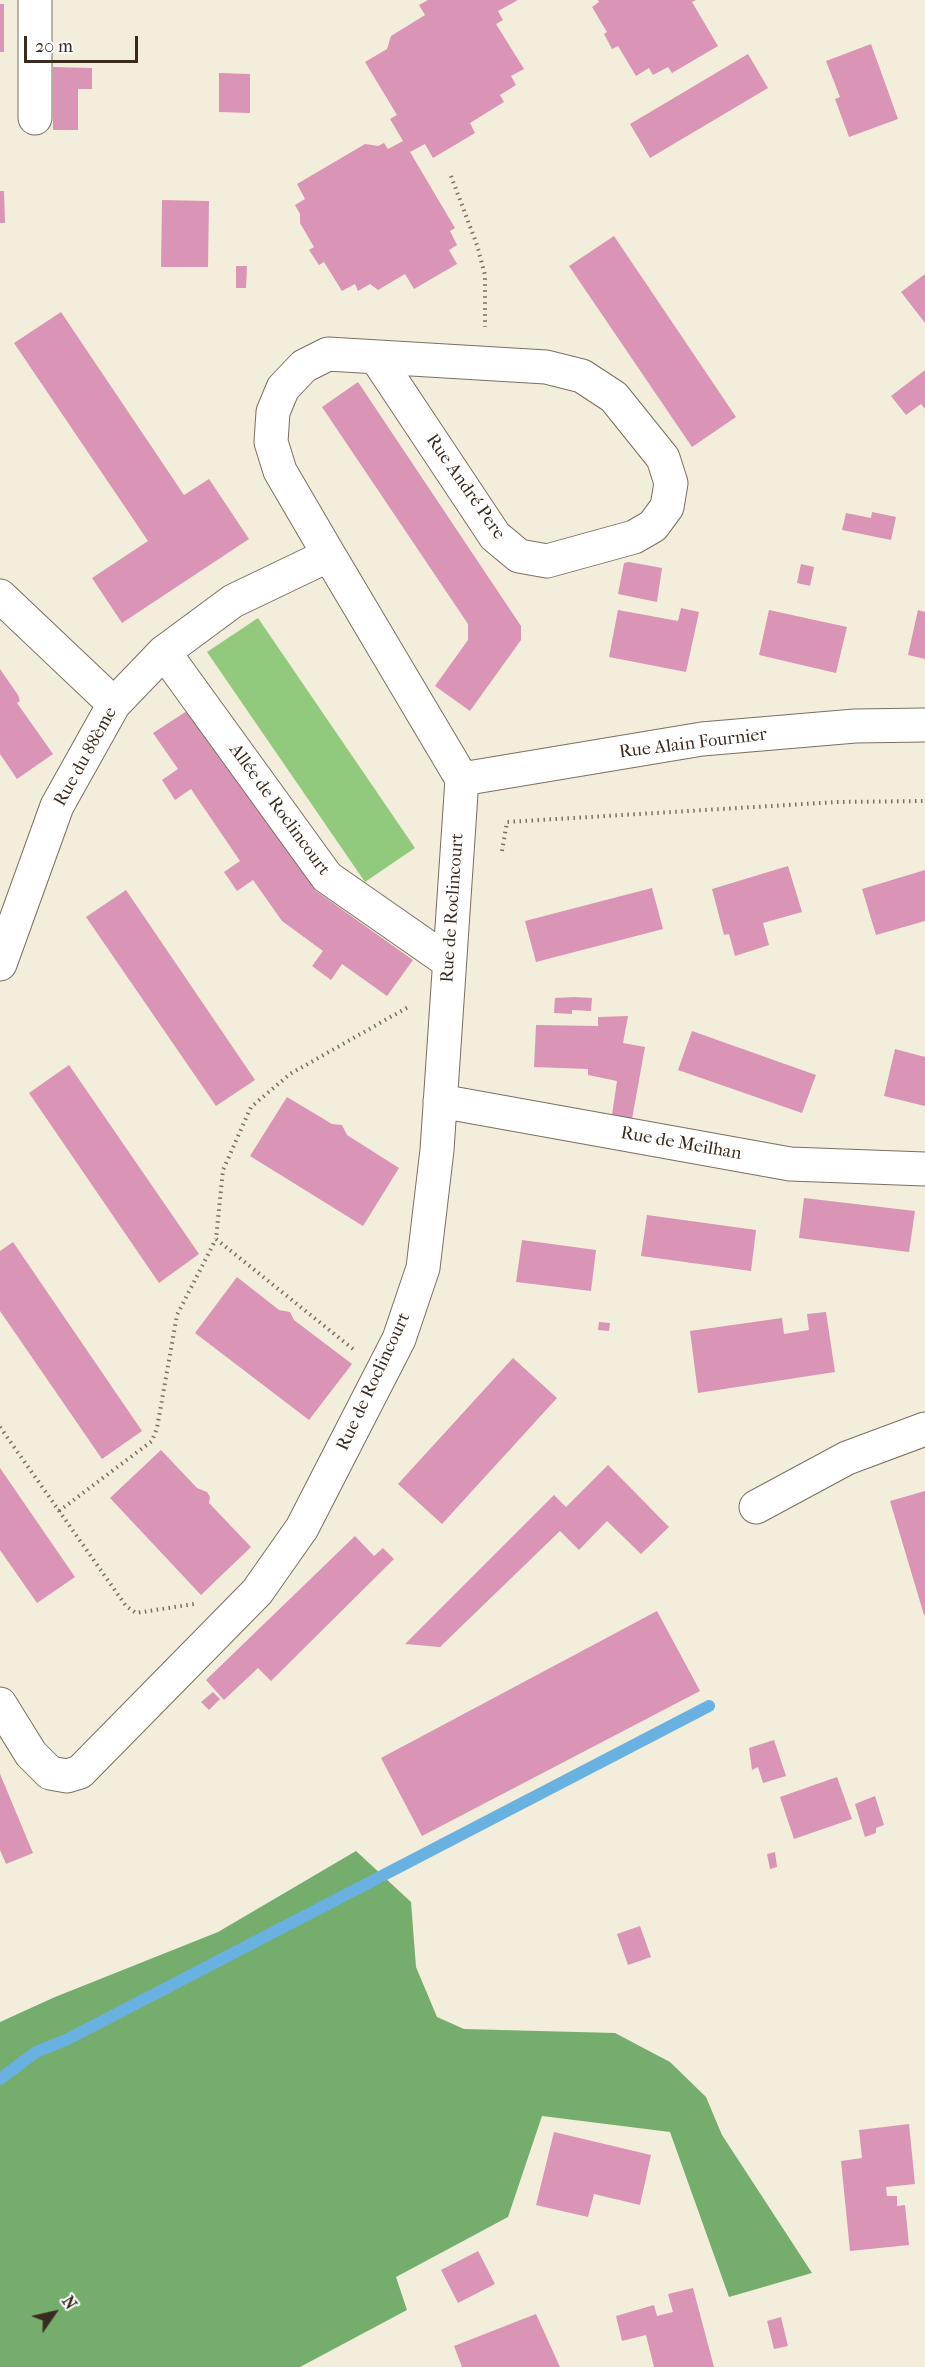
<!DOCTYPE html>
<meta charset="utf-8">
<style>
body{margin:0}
#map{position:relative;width:925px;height:2367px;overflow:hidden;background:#f3eedb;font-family:"IM FELL French Canon",serif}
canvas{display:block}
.north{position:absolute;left:24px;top:2283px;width:60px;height:60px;-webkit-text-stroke:4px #fff;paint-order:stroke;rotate:56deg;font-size:16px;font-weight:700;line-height:24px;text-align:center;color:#3b2a1e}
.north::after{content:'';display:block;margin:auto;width:21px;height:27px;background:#3b2a1e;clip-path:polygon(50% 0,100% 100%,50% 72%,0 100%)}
.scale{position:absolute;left:24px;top:36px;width:114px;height:27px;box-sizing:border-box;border:3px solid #3b2a1e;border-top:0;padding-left:8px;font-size:18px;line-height:21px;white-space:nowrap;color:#3b2a1e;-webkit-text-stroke:4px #fff;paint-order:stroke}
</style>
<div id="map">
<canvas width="925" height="2367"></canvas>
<div class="north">N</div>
<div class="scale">20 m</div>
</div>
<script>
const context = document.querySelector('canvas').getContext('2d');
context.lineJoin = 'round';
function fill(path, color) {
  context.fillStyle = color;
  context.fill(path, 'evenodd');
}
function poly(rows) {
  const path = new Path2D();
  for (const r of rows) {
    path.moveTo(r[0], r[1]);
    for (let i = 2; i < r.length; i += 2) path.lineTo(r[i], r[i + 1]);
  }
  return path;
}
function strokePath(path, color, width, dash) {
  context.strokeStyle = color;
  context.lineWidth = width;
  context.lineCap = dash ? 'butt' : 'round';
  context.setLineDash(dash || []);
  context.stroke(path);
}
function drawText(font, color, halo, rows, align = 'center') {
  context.font = font + ' "IM FELL French Canon",serif';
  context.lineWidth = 4.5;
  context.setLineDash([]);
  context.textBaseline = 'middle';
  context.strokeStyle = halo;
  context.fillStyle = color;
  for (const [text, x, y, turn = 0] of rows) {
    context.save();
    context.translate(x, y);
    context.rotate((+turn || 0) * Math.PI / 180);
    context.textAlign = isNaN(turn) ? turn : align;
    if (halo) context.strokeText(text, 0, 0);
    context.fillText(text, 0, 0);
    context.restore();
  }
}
fill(poly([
 [258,618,415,848,365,882,207,652]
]), '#92ca7d');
fill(poly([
 [356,1851,411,1902,416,1967,437,2017,464,2029,615,2033,670,2062,706,2097,722,2135,812,2273,729,2297,670,2132,542,2116,508,2217,396,2277,407,2310,300,2367,0,2367,0,2022,55,1997,218,1932]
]), '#75ae6c');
strokePath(poly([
 [0,2079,36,2052,68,2039,709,1706]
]), '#68b1e0', 12);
fill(poly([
 [428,0,518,0,498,11,503,20,496,24,524,69,511,76,516,85,500,95,504,102,470,123,475,133,433,158,425,144,410,152,455,228,450,231,457,245,449,250,457,264,414,289,405,274,378,290,370,284,358,291,355,284,342,291,324,262,319,265,309,250,314,247,300,223,300,214,295,205,305,199,297,184,365,144,378,146,384,143,388,149,403,141,390,119,397,115,365,62,387,49,391,36,425,15,419,5],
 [598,0,696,0,692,2,718,46,672,73,668,67,653,75,649,68,636,76,618,46,612,49,604,34,607,32,592,7,599,2],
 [0,4,4,4,4,52,0,52],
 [871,44,898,119,849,137,835,99,840,97,826,61],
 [748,54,768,88,650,158,630,124],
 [53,67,92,68,92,89,78,89,78,130,53,130],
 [219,73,250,74,250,113,219,112],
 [0,191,4,191,5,223,0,223],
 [162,200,209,201,208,267,161,267],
 [614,236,736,417,692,447,569,266],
 [236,266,247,266,246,288,236,288],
 [925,274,925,323,901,292],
 [61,312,184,495,209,479,249,539,122,623,92,578,148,541,14,343],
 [925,370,925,409,921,404,906,415,891,396],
 [358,382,521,626,521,640,470,711,435,686,468,640,468,624,322,407],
 [872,512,896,517,891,540,842,530,846,513,871,518],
 [629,562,662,568,657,602,618,594,624,563],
 [801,564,814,567,810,586,797,583],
 [681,608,699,612,686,672,609,657,618,610,678,621],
 [769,610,847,627,836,673,759,655],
 [918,610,925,612,925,659,908,655],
 [0,669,18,695,20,701,17,703,53,754,17,779,0,754],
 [190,709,316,891,413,960,387,996,342,964,331,980,312,966,323,951,282,921,253,880,237,891,224,872,240,861,191,789,175,800,162,780,178,769,153,733],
 [788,866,802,912,763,923,769,945,735,956,729,934,724,935,712,889],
 [925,870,925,921,876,935,862,889],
 [652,888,663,929,536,962,525,921],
 [126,890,255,1080,216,1106,86,917],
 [574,997,592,998,591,1011,572,1010,572,1014,554,1013,555,998],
 [628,1016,623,1043,645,1047,632,1119,612,1115,617,1081,588,1075,588,1069,534,1067,536,1025,598,1026,598,1017],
 [692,1031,816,1075,802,1113,678,1070],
 [895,1049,925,1057,925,1106,884,1096],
 [69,1065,199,1254,159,1283,29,1093],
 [287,1097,332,1124,342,1125,347,1135,399,1168,363,1226,250,1156],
 [804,1198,915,1211,909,1252,799,1238],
 [647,1215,756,1230,751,1271,641,1256],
 [522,1240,596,1250,591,1291,516,1282],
 [13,1242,142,1431,102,1459,0,1311,0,1251],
 [237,1277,279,1310,290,1312,294,1320,352,1364,309,1420,195,1333],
 [826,1312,835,1372,698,1393,690,1331,782,1318,784,1334,809,1330,807,1314],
 [599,1322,610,1323,609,1331,598,1330],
 [513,1358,557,1398,442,1524,398,1484],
 [161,1450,197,1488,207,1492,210,1497,209,1503,251,1547,201,1595,110,1498],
 [608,1465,669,1527,641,1554,607,1521,579,1550,560,1531,440,1647,405,1644,554,1495,566,1507],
 [0,1468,75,1577,37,1603,0,1550],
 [925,1491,925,1615,924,1615,890,1501],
 [355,1536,374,1556,383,1548,394,1559,271,1681,258,1668,224,1700,206,1680],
 [657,1611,700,1691,422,1836,381,1758],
 [213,1692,220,1699,209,1710,201,1702],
 [774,1740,786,1776,763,1783,758,1767,752,1770,749,1748],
 [0,1774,33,1853,6,1864,0,1850],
 [837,1777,852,1819,794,1839,780,1797],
 [875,1796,884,1825,876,1828,876,1833,865,1837,855,1804],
 [775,1852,777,1867,770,1869,767,1854],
 [640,1926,651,1957,628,1965,617,1934],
 [909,2124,915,2184,886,2187,887,2196,897,2196,897,2206,905,2205,909,2245,850,2251,841,2161,862,2158,859,2130],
 [554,2132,651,2155,640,2205,594,2194,588,2217,536,2205],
 [478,2251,495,2284,458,2303,441,2270],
 [693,2288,714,2367,654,2367,646,2335,622,2341,616,2316,654,2305,657,2316,673,2312,668,2294],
 [536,2314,560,2367,462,2367,454,2346],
 [781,2317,788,2346,774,2349,767,2321]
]), '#da94b5');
const minor = poly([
 [35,118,35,0],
 [329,555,280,471,271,442,273,412,283,388,304,366,328,354,546,367,582,376,614,397,663,458,671,483,667,507,653,526,634,537,547,561,519,556,495,536,376,357],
 [0,596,114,704],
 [164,652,327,877,449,962],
 [462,779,702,739,855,726,925,725],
 [0,964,57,806,114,704,164,652,233,601,329,555,462,779],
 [440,1101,790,1164,925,1169],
 [756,1507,847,1458,925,1429],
 [0,1704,31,1754,50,1773,67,1776,80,1772,257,1592,302,1528,399,1339,423,1268,437,1150,462,779]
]);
strokePath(minor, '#7b6f60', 35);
strokePath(poly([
 [451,176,477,245,485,275,485,327],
 [502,851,507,822,837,802,925,801],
 [353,1349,216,1239,223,1170,251,1107,290,1074,410,1006],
 [0,1427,126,1606,136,1613,194,1604],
 [59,1511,152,1441,157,1428,177,1315,216,1239]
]), '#7b6f60', 4, [1.5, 4.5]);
strokePath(minor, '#fff', 33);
drawText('18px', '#3b2a1e', '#fff', [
 ["Rue André Pere",465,487,55],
 ["Rue Alain Fournier",693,744,-7],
 ["Rue du 88ème",86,757,-61],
 ["Allée de Roclincourt",279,810,54],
 ["Rue de Roclincourt",453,908,-86],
 ["Rue de Meilhan",681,1144,10],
 ["Rue de Roclincourt",374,1382,-65]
]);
</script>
